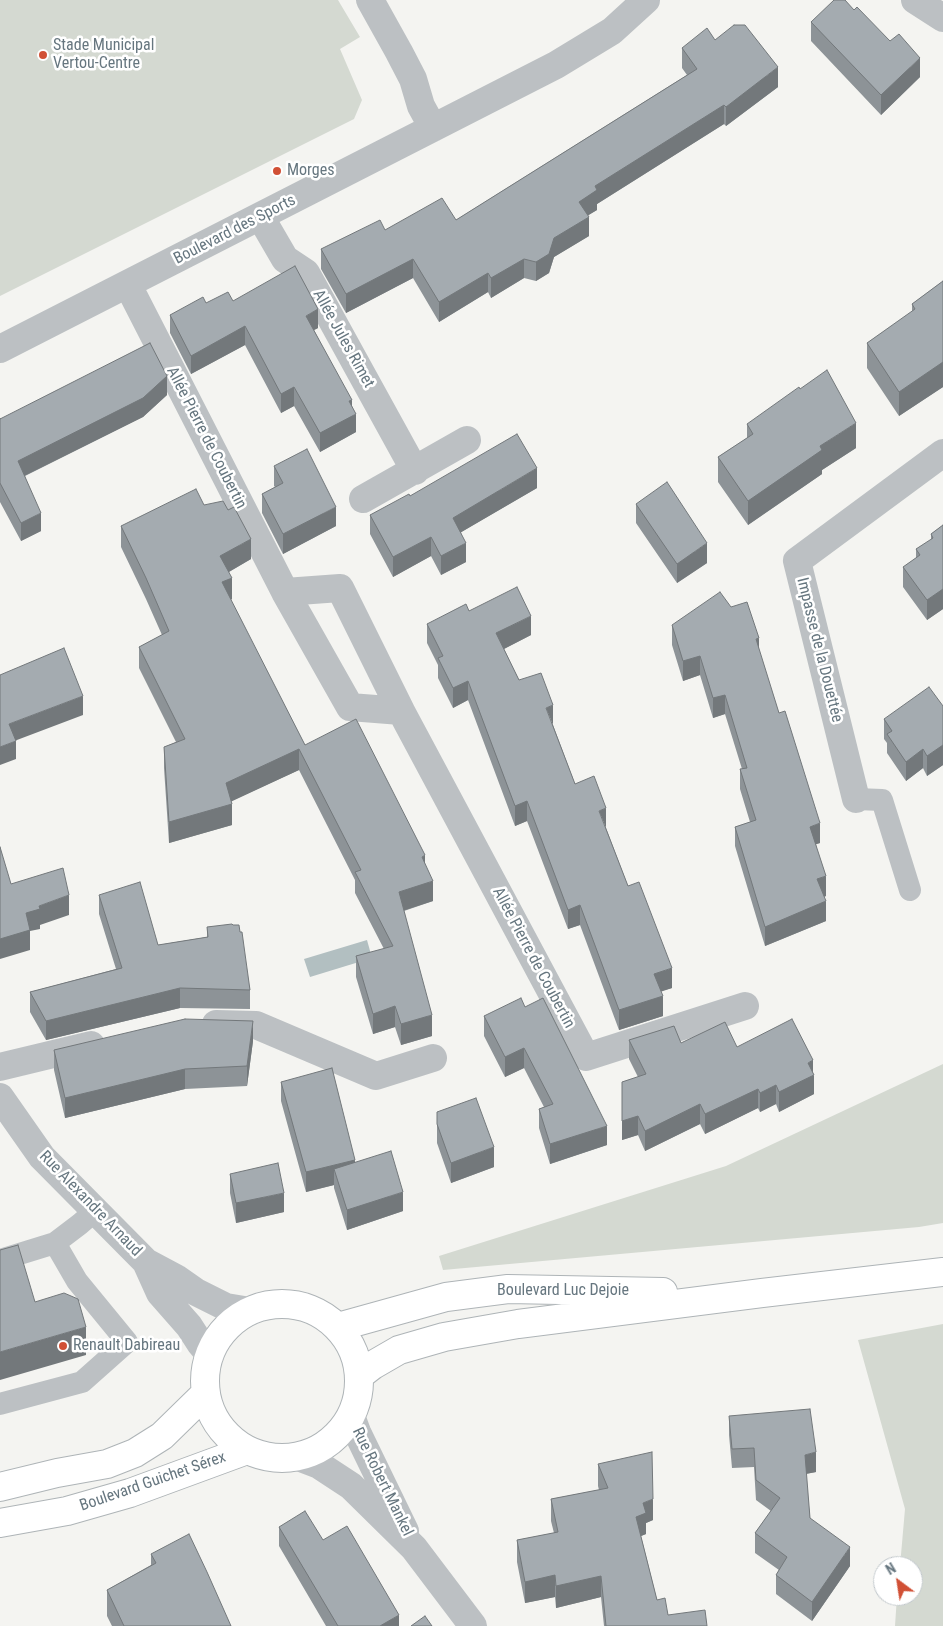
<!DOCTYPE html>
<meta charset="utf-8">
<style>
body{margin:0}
#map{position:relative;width:943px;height:1626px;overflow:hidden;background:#f4f4f1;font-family:"Roboto Condensed",sans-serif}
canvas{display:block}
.north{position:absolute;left:873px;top:1556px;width:50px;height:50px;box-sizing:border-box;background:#fff;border:1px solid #c2c8cc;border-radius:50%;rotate:329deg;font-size:14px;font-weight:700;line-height:20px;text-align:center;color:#66767f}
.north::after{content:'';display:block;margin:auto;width:18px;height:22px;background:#d15035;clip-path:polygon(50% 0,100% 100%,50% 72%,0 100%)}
</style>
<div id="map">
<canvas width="943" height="1626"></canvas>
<div class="north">N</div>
</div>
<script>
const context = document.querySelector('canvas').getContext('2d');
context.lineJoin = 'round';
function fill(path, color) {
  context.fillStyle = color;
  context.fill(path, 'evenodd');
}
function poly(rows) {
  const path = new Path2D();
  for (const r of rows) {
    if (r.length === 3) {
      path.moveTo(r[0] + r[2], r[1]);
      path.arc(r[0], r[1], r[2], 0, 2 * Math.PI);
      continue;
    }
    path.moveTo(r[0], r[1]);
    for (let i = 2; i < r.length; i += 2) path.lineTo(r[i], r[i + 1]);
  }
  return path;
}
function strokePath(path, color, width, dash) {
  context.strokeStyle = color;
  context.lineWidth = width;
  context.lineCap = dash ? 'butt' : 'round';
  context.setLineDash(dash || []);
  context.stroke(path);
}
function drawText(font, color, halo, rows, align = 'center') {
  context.font = font + ' "Roboto Condensed",sans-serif';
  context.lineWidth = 5;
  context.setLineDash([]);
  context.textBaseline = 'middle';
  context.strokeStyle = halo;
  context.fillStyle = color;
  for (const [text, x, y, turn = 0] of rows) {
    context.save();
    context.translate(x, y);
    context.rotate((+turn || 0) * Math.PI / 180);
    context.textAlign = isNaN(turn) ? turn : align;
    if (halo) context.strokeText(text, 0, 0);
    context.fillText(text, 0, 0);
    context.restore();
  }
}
fill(poly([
 [0,0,338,0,360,37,340,49,362,100,354,119,0,296],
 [943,1064,943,1223,919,1227,443,1270,439,1256,726,1166],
 [943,1324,943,1626,895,1626,897,1596,913,1596,913,1566,900,1566,905,1509,858,1340]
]), '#d4d9d1');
fill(poly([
 [367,940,372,958,310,977,304,959]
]), '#b2bfc1');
const secondary = poly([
 [282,1381,77],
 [338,1327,446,1297,508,1289,663,1292],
 [360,1375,373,1365,399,1350,444,1337,518,1324,762,1293,943,1272],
 [0,1487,57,1473,107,1464,135,1453,162,1436,206,1393],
 [0,1523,67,1511,130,1493,247,1450]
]);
strokePath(secondary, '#aeb4b7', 30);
strokePath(poly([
 [856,799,882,800,910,890],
 [0,1260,55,1243,80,1224,95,1211],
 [0,1404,82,1382,127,1342,77,1281,55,1243]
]), '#bcc0c3', 22);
strokePath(poly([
 [370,0,399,52,413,79,421,106,433,128],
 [915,0,943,18],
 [260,216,285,259,306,273,415,471],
 [128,285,285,592,350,707,401,711,586,1057,745,1006],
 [0,349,556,65,612,31,646,0],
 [363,499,467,440],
 [285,592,340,588,401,711],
 [856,799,797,561,943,453],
 [216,1024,256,1025,376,1076,433,1058],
 [0,1067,91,1045],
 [0,1097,42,1157,146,1262,176,1278,196,1292,226,1307,250,1311],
 [146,1262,160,1293,189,1326,200,1343,210,1355],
 [351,1416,357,1432,405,1531],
 [298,1457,319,1465,351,1486,414,1548,473,1626]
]), '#bcc0c3', 28);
strokePath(secondary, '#fff', 28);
fill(poly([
 [854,10,920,77,881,115,811,41,811,22],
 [715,40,778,87,726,126,724,124,597,204,597,210,588,215,589,236,554,257,549,273,536,281,524,278,491,298,488,292,439,322,413,278,346,313,321,269,321,249,385,230,456,220,687,75,682,68,682,48],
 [943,281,943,387,899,416,867,368,867,343,912,312,912,304],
 [233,301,318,328,314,330,352,406,356,432,320,452,294,406,281,413,245,345,191,374,170,333,170,315,206,303],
 [167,395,143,417,25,476,41,531,21,541,0,502,0,418,0,419],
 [747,424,856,448,822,470,822,474,748,525,718,482,718,457,747,438],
 [274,466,336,526,283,554,262,513,262,494,275,487,274,486],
 [537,488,461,532,466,562,441,575,431,556,393,577,370,534,370,515,410,496],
 [636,504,707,563,677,583,636,523],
 [204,505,251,559,229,572,232,599,230,600,305,745,425,864,433,901,404,911,432,1036,401,1045,395,1027,373,1034,356,977,356,956,384,949,355,893,355,880,299,770,231,801,232,825,169,843,164,768,164,747,176,742,139,668,139,647,162,635,146,599,121,547,121,526],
 [943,525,943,609,927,620,903,587,903,567,916,558,916,549,931,540,931,534],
 [469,611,531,635,504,649,519,680,553,725,575,784,606,828,628,886,672,988,661,991,663,1016,619,1030,580,925,568,929,527,821,515,826,468,700,453,708,438,678,438,665,427,643,427,624],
 [672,625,759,651,820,843,816,844,826,896,824,897,826,921,765,946,735,846,735,827,750,822,740,789,740,769,742,769,725,714,713,718,700,675,683,681,672,645],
 [943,706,943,765,927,776,923,768,906,781,887,753,887,743,884,739,884,719],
 [99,895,158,945,207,937,207,927,233,925,240,932,250,990,250,1009,180,1008,46,1040,30,1012,30,992,116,969,99,914],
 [525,1007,607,1145,550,1164,539,1128,539,1109,544,1107,524,1068,505,1077,484,1036,484,1016],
 [629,1040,737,1047,813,1072,814,1094,779,1112,776,1104,760,1112,758,1108,705,1134,700,1124,645,1151,638,1135,622,1140,622,1082,638,1077,629,1059],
 [253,1041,247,1086,185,1089,65,1118,54,1070,54,1050],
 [281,1082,355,1162,403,1211,347,1230,334,1188,334,1185,306,1192,281,1101],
 [437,1112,494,1167,451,1183,437,1143],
 [230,1174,284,1212,236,1223,230,1193],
 [729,1416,816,1472,806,1474,810,1518,850,1566,812,1621,776,1594,776,1575,779,1570,755,1553,755,1533,771,1511,756,1500,754,1467,732,1468,729,1435],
 [598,1464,653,1520,646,1523,646,1534,641,1536,657,1600,668,1615,707,1626,604,1626,601,1597,556,1608,555,1597,525,1603,517,1562,517,1540,554,1533,551,1521,551,1499,599,1490,598,1486],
 [279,1527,323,1540,399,1626,326,1626,279,1546],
 [151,1554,231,1626,112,1626,107,1616,107,1590,151,1565]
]), '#8d9397');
fill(poly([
 [920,58,920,77,881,115,881,95],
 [778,67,778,87,726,126,726,107],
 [724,105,724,124,597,204,597,210,579,221,579,202,595,186],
 [589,217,589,236,554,257,549,273,536,281,536,262,554,238],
 [413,259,413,278,346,313,346,294],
 [524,259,524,278,491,298,491,278],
 [488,273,488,292,439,322,439,302],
 [318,309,318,328,306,334,306,316],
 [245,326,245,345,191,374,191,356],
 [943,362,943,387,899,416,899,392],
 [167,376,167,395,143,417,18,479,18,461],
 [294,387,294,406,281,413,281,394],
 [352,400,352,416,356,414,356,432,320,452,320,433,349,401],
 [856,423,856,448,822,470,822,474,748,525,748,501,820,446],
 [537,468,537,488,453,537,453,518],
 [336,507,336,526,283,554,283,534],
 [41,513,41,531,21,541,21,523],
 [431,537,431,556,393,577,393,557],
 [251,539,251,559,220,577,220,556],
 [466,543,466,562,441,575,441,556],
 [707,543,707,563,677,583,677,564],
 [232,578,232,599,222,603,222,582],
 [943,589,943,609,927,620,927,600],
 [531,616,531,635,496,653,496,633],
 [759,638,759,658,756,639],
 [700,656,700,675,683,681,683,661],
 [468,681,468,700,453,708,453,688],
 [725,695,725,714,713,718,713,698],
 [83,696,83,715,9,743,9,724],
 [553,705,553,725,546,708],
 [16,741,16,759,0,765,0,747],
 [943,745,943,765,927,776,927,756],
 [299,749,299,770,226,804,226,783],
 [923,749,923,768,906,781,906,762],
 [527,801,527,821,515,826,515,806],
 [232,804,232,825,169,843,169,822],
 [606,808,606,828,599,811],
 [820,823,820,843,810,846,810,827],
 [425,855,425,876,422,857],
 [826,876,826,896,817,899,817,879],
 [433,881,433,901,399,912,399,892],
 [69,895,69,915,40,925,40,929,30,931,30,950,0,959,0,939,26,913,39,906],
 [826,901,826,921,765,946,765,927],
 [580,905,580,925,568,929,568,910],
 [672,968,672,988,654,994,654,974],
 [180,988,180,1008,46,1040,46,1021],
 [663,996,663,1016,619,1030,619,1010],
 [395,1006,395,1027,373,1034,373,1014],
 [432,1015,432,1036,401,1045,401,1024],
 [253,1021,253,1041,247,1086,247,1066],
 [524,1048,524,1068,505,1077,505,1057],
 [813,1060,813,1076,814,1075,814,1094,779,1112,779,1092,808,1063],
 [185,1069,185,1089,65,1118,65,1098],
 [776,1085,776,1104,760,1112,760,1093],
 [758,1089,758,1108,705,1134,705,1114],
 [700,1104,700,1124,645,1151,645,1131],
 [638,1116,638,1135,622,1140,622,1121],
 [607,1126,607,1145,550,1164,550,1144],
 [494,1147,494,1167,451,1183,451,1163],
 [355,1160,355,1180,334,1169,334,1185,306,1192,306,1172],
 [403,1192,403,1211,347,1230,347,1210],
 [284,1193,284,1212,236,1223,236,1203],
 [86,1327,86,1355,0,1380,0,1352],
 [816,1452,816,1472,805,1474,805,1455],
 [653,1499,653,1520,646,1523,646,1534,636,1538,636,1517,643,1503],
 [850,1547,850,1566,812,1621,812,1602],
 [555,1575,555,1597,525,1603,525,1582],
 [601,1576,601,1597,556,1608,556,1586],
 [399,1615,399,1626,380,1626]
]), '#73787b');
const building = poly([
 [834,0,845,0,854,10,857,7,890,41,899,34,920,58,881,95,811,22,834,0],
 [734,25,745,25,778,67,726,107,724,105,595,186,597,190,579,202,589,217,554,238,549,254,536,262,524,259,491,278,488,273,439,302,413,259,346,294,321,249,380,220,385,230,442,198,456,220,697,69,682,48,707,28,715,40,734,25],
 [295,266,318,309,306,316,352,400,349,401,356,414,320,433,294,387,281,394,245,326,191,356,170,315,203,297,206,303,228,292,233,301,295,266],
 [943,281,943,362,899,392,867,343,915,309,912,304,943,281],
 [150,343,167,376,143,398,18,461,41,513,21,523,0,483,0,418,0,419,150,343],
 [827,370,856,423,820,446,822,450,748,501,718,457,753,434,747,424,799,387,800,389,827,370],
 [517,434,537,468,453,518,466,543,441,556,431,537,393,557,370,515,409,494,410,496,517,434],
 [307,449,336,507,283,534,262,494,283,483,274,466,307,449],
 [667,482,707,543,677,564,636,504,667,482],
 [196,489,204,505,223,501,228,510,234,507,251,539,220,556,232,578,222,582,305,745,356,719,425,855,422,857,433,881,399,892,432,1015,401,1024,395,1006,373,1014,356,956,393,946,355,872,361,870,299,749,226,783,232,804,169,822,164,747,185,739,139,647,169,631,146,578,121,526,196,489],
 [943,525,943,589,927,600,903,567,920,555,916,549,933,538,931,534,943,525],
 [517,587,531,616,496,633,519,680,541,673,553,705,546,708,575,784,594,776,606,808,599,811,628,886,639,882,672,968,654,974,663,996,619,1010,580,905,568,910,527,801,515,806,468,681,453,688,438,658,443,656,427,624,466,604,469,611,517,587],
 [720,592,731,607,747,602,759,638,756,639,779,713,785,711,820,823,810,827,826,876,817,879,826,901,765,927,735,827,756,820,740,769,747,768,725,695,713,698,700,656,683,661,672,625,720,592],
 [64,648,83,696,9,724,16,741,0,747,0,675,64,648],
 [929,687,943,706,943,745,927,756,923,749,906,762,887,734,892,731,884,719,929,687],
 [0,847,11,884,63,868,69,895,39,906,40,909,26,913,30,930,0,939,0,847],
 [140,882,158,945,208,937,207,927,232,924,233,925,239,925,240,932,242,932,250,990,180,988,46,1021,30,992,122,968,99,895,140,882],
 [521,998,525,1007,543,998,607,1126,550,1144,539,1109,553,1104,524,1048,505,1057,484,1016,521,998],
 [185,1019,253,1021,247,1066,185,1069,65,1098,54,1050,185,1019],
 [792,1019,813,1060,808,1063,814,1075,779,1092,776,1085,760,1093,758,1089,705,1114,700,1104,645,1131,638,1116,622,1121,622,1082,646,1074,629,1040,674,1026,681,1043,725,1022,737,1047,792,1019],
 [332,1068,355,1160,306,1172,281,1082,332,1068],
 [476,1098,494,1147,451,1163,437,1124,437,1112,476,1098],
 [391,1151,403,1192,347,1210,334,1169,391,1151],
 [278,1163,284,1193,236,1203,230,1174,278,1163],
 [18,1245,35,1302,64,1293,78,1299,86,1327,0,1352,0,1250,18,1245],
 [810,1409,816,1452,805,1455,810,1518,850,1547,812,1602,776,1575,787,1557,755,1533,780,1498,756,1480,754,1448,732,1449,729,1416,810,1409],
 [652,1452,653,1499,643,1503,646,1513,636,1517,657,1600,665,1598,668,1615,705,1610,707,1626,606,1626,601,1576,556,1586,555,1575,525,1582,517,1540,558,1532,551,1499,608,1488,598,1464,652,1452],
 [305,1511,323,1540,347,1526,399,1615,380,1626,338,1626,279,1527,305,1511],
 [189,1534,207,1572,231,1626,124,1626,107,1590,156,1563,151,1554,189,1534],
 [425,1616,432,1626,411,1626,425,1616]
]);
fill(building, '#a4abb0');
strokePath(building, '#73787b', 1);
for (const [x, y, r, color] of [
 [43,55,5,"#d15035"],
 [277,171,5,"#d15035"],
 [63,1346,5,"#d15035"]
]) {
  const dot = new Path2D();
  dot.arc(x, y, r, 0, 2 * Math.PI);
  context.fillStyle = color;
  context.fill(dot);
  strokePath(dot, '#fff', 2);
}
drawText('16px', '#66767f', '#fff', [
 ["Stade Municipal",53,46],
 ["Vertou-Centre",53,64],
 ["Morges",287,171],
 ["Renault Dabireau",73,1346]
], 'left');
drawText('16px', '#66767f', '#fff', [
 ["Boulevard des Sports",235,230,-27],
 ["Allée Jules Rimet",343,339,61],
 ["Allée Pierre de Coubertin",206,438,63],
 ["Impasse de la Douettée",819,650,76],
 ["Allée Pierre de Coubertin",533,958,62],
 ["Rue Alexandre Arnaud",90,1204,46],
 ["Boulevard Luc Dejoie",563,1291],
 ["Boulevard Guichet Sérex",153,1482,-19],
 ["Rue Robert Mankel",382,1482,64]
]);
</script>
